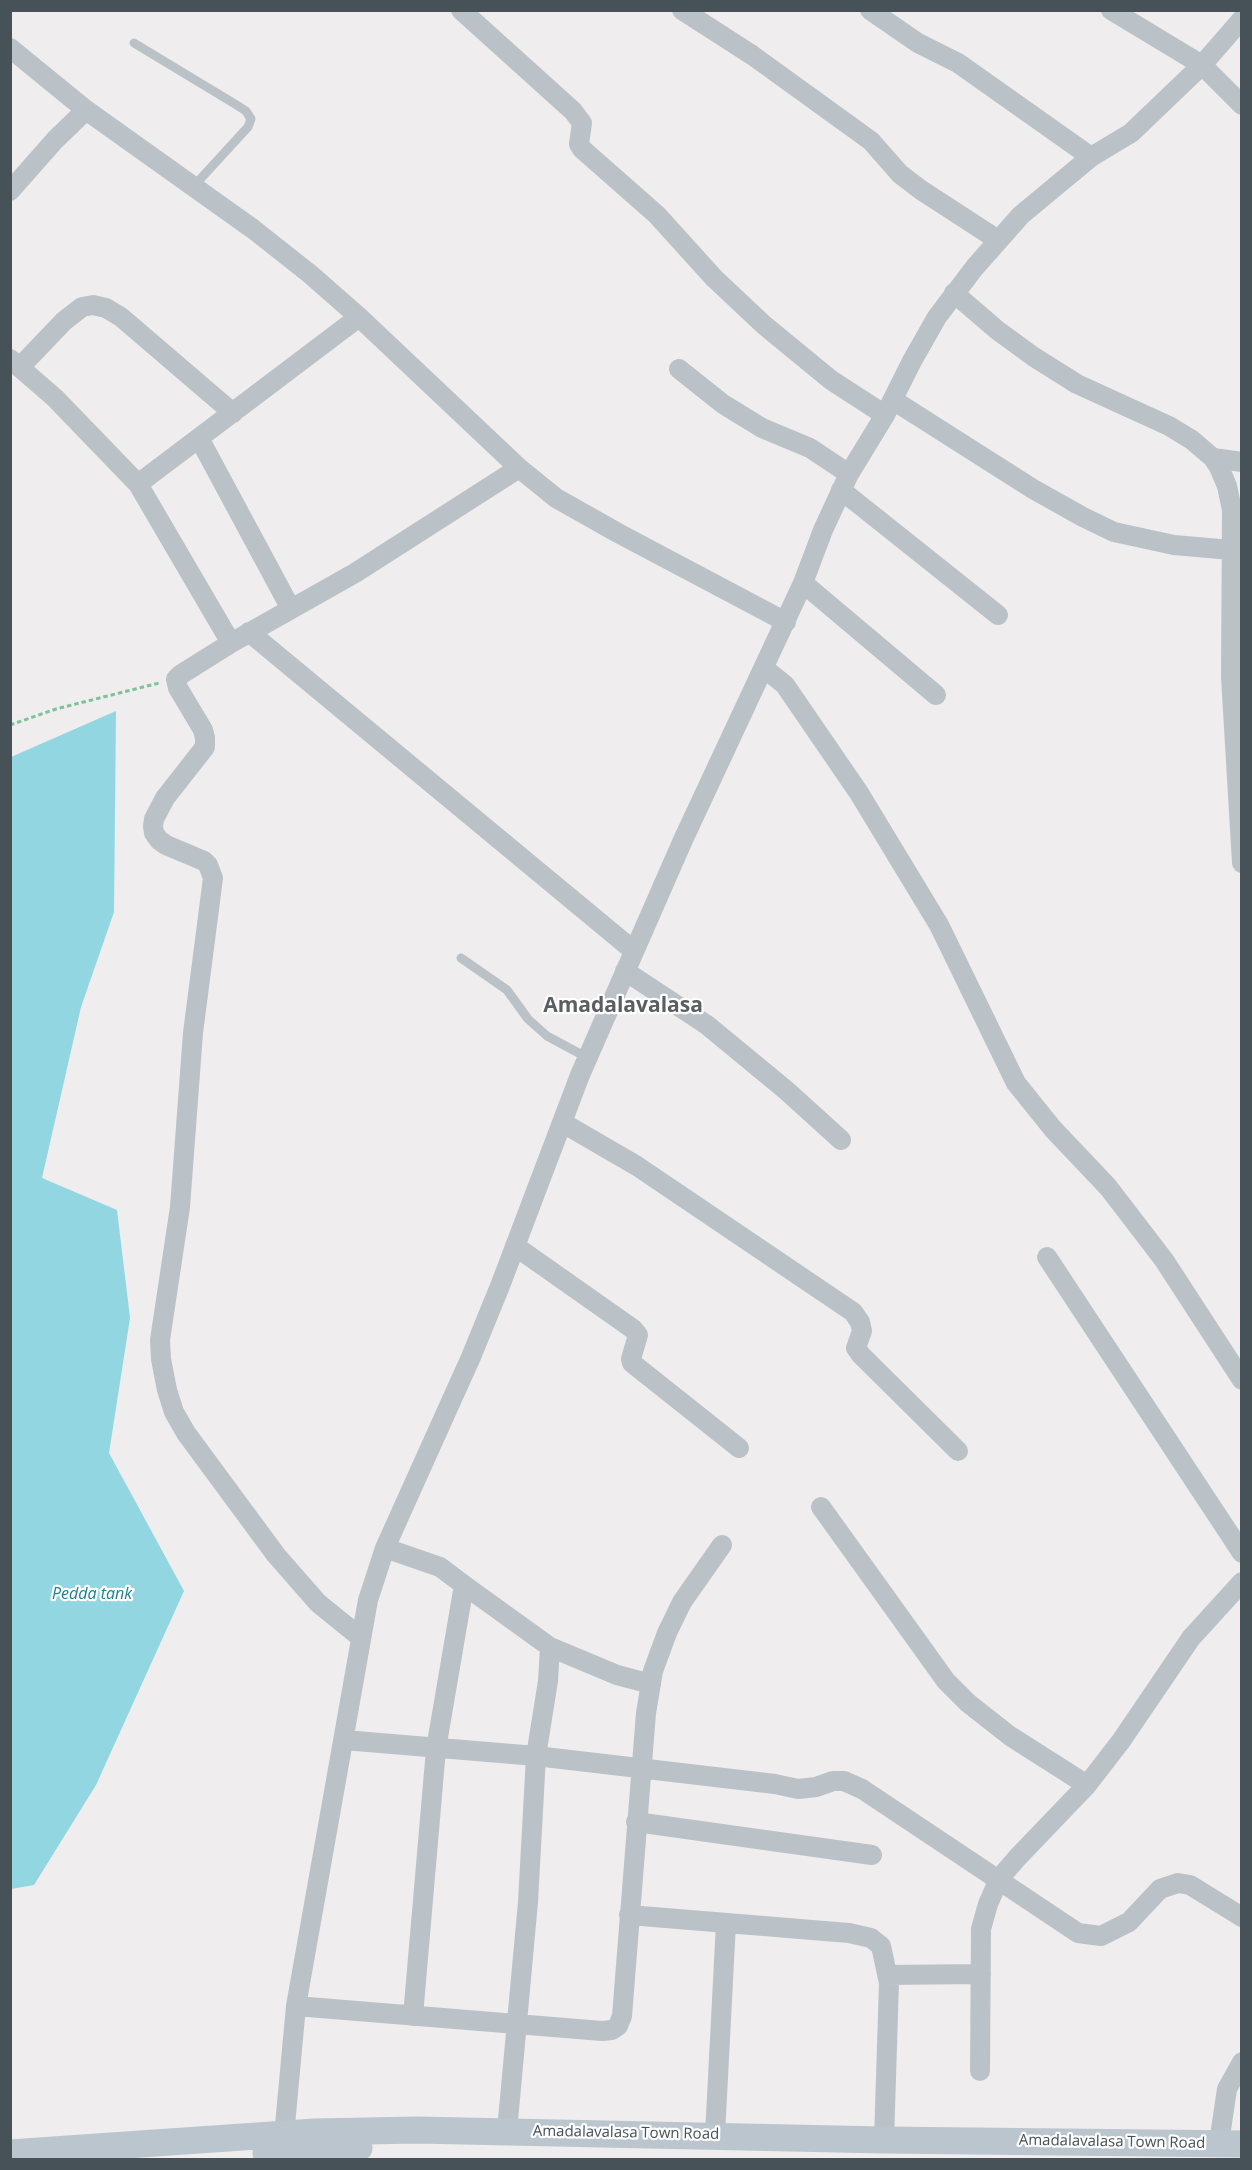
<!DOCTYPE html>
<style>
body{margin:0}
#map{position:relative;width:1252px;height:2170px;overflow:hidden;background:#efeded;font-family:"Open Sans",sans-serif}
canvas{display:block}
.frame{position:absolute;inset:0;border:12px solid #475158;pointer-events:none}
</style>
<div id="map">
<canvas width="1252" height="2170"></canvas>
<div class="frame"></div>
</div>
<script>
const context = document.querySelector('canvas').getContext('2d');
context.lineJoin = 'round';
function fill(path, color) {
  context.fillStyle = color;
  context.fill(path, 'evenodd');
}
function poly(rows) {
  const path = new Path2D();
  for (const r of rows) {
    path.moveTo(r[0], r[1]);
    for (let i = 2; i < r.length; i += 2) path.lineTo(r[i], r[i + 1]);
  }
  return path;
}
function strokePath(path, color, width, dash) {
  context.strokeStyle = color;
  context.lineWidth = width;
  context.lineCap = dash ? 'butt' : 'round';
  context.setLineDash(dash || []);
  context.stroke(path);
}
function drawText(font, color, halo, rows, align = 'center') {
  context.font = font + ' "Open Sans",sans-serif';
  context.lineWidth = 4.5;
  context.setLineDash([]);
  context.textBaseline = 'middle';
  context.strokeStyle = halo;
  context.fillStyle = color;
  for (const [text, x, y, turn = 0] of rows) {
    context.save();
    context.translate(x, y);
    context.rotate((+turn || 0) * Math.PI / 180);
    context.textAlign = isNaN(turn) ? turn : align;
    if (halo) context.strokeText(text, 0, 0);
    context.fillText(text, 0, 0);
    context.restore();
  }
}
fill(poly([
 [116,711,114,912,81,1007,42,1178,117,1210,130,1318,109,1453,184,1591,96,1785,34,1885,11,1889,11,757]
]), '#92d6e1');
strokePath(poly([
 [10,725,56,709,159,683]
]), '#7cc29a', 3, [4.5, 3]);
strokePath(poly([
 [134,43,235,104,246,111,251,119,248,127,193,187],
 [461,958,507,990,528,1019,547,1036,588,1058]
]), '#bac2c8', 9);
strokePath(poly([
 [461,10,573,111,582,123,579,144,582,149,657,215,714,278,764,325,831,380,885,415],
 [682,10,752,55,871,141,900,174,921,190,998,240],
 [870,10,918,43,958,63,1091,157],
 [1111,10,1202,65,1242,105],
 [10,48,86,110,253,229,310,274,359,317,519,468,556,498,618,533,786,622],
 [10,191,55,140,86,110],
 [954,293,997,330,1034,357,1077,384,1169,426,1192,440,1213,458,1219,467,1227,486,1232,510,1231,677,1242,863],
 [10,359,55,398,138,484,231,643],
 [20,367,64,321,82,307,93,305,106,308,121,317,233,413],
 [679,369,723,404,762,428,810,448,849,474],
 [893,400,1033,489,1083,517,1114,532,1174,545,1231,550],
 [199,438,291,609],
 [1213,458,1242,462],
 [138,484,359,317],
 [841,490,998,615],
 [803,583,936,695],
 [249,632,634,951],
 [764,668,785,685,859,793,939,925,1016,1083,1053,1129,1108,1187,1164,1260,1242,1380],
 [625,971,707,1025,787,1091,841,1140],
 [563,1123,637,1166,853,1312,860,1322,862,1331,856,1348,861,1355,958,1451],
 [515,1246,633,1329,638,1335,631,1359,632,1363,739,1448],
 [1047,1257,1242,1553],
 [821,1507,946,1681,968,1703,1010,1736,1087,1785],
 [385,1548,440,1567,464,1585,436,1749,413,2016],
 [464,1585,550,1647,617,1675,651,1684],
 [360,1637,318,1603,276,1555,186,1433,174,1412,167,1390,161,1359,160,1340,180,1207,193,1033,213,878,208,865,204,861,166,845,159,840,154,833,153,826,154,819,165,798,205,747,205,738,203,730,178,688,176,679,180,675,231,643,355,573,519,468],
 [344,1740,536,1756,775,1784,798,1789,816,1787,833,1781,844,1781,862,1789,1078,1933,1101,1936,1129,1922,1160,1889,1178,1883,1190,1885,1242,1917],
 [636,1822,872,1855],
 [629,1915,849,1933,871,1938,881,1946,889,1983,884,2140],
 [887,1975,981,1974],
 [296,2006,602,2031,612,2030,618,2026,622,2016,646,1713,653,1671,667,1633,682,1602,722,1545],
 [980,2071,981,1929,988,1904,999,1879,1017,1858,1087,1785,1121,1741,1191,1638,1242,1582],
 [507,2131,528,1902,536,1756,548,1681,550,1647],
 [715,2135,726,1923],
 [1219,2143,1227,2089,1242,2062],
 [283,2147,296,2006,368,1600,385,1548,471,1357,500,1286,580,1075,683,840,803,583,823,530,849,474,885,415,912,361,937,317,975,267,1021,215,1091,157,1131,133,1202,65,1242,19]
]), '#bac2c8', 20);
strokePath(poly([
 [10,2153,315,2132,417,2130,884,2140,1242,2144],
 [266,2153,359,2148]
]), '#bac5cd', 27);
drawText('15px', '#475158', '#fff', [
 ["Amadalavalasa Town Road",626,2133,1],
 ["Amadalavalasa Town Road",1112,2142,1]
]);
drawText('italic 16px', '#1b7f8f', '#fff', [
 ["Pedda tank",92,1594]
]);
drawText('bold 21px', '#5a5e61', '#fff', [
 ["Amadalavalasa",623,1006]
]);
</script>
